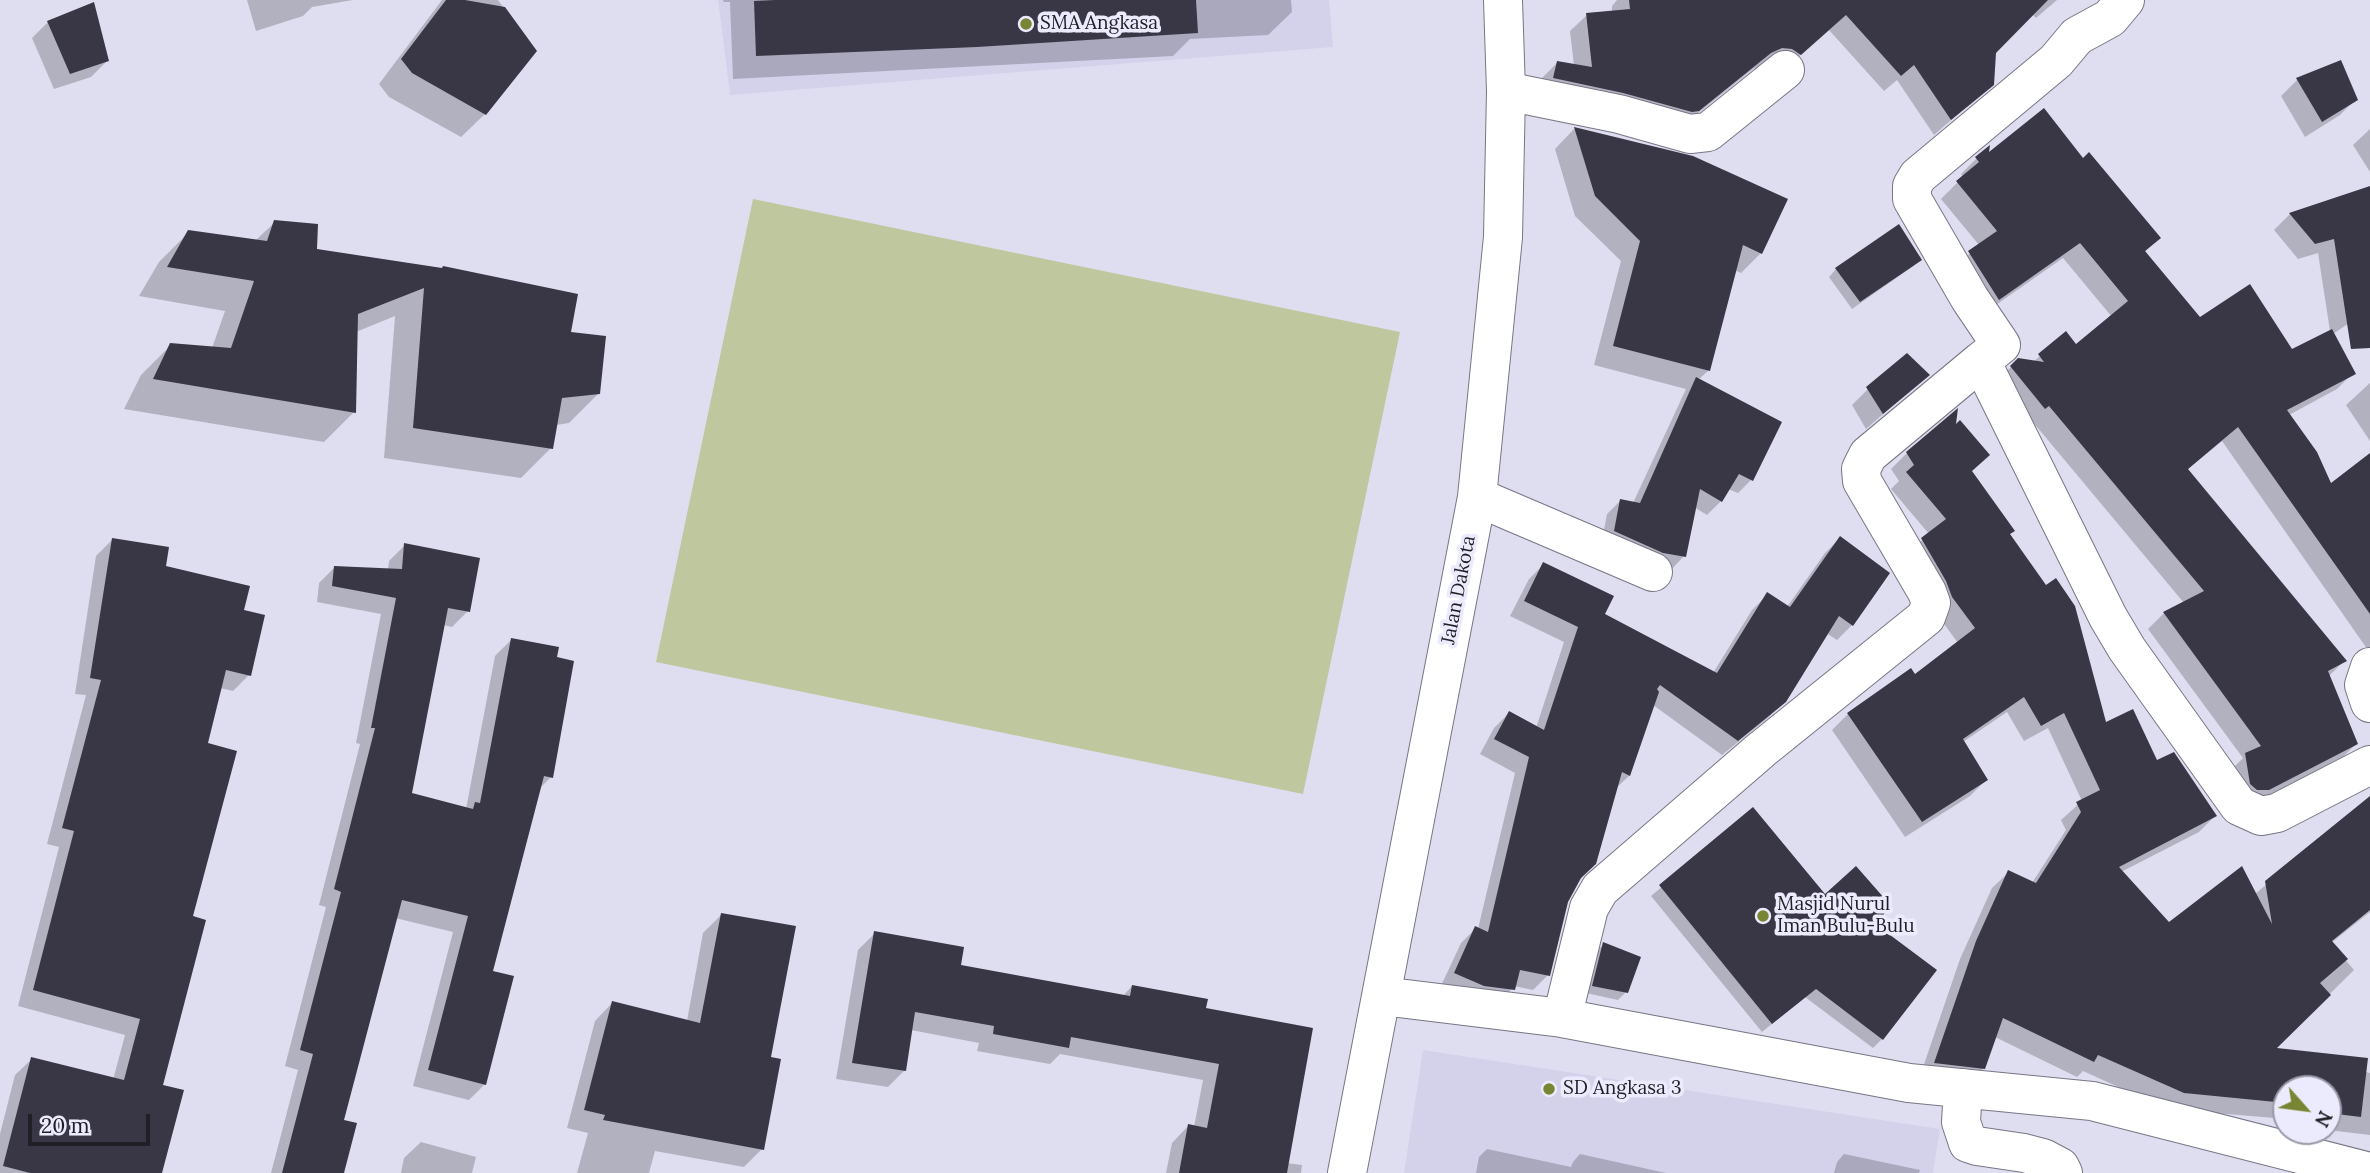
<!DOCTYPE html>
<style>
body{margin:0}
#map{position:relative;width:2370px;height:1173px;overflow:hidden;background:#dfdef0;font-family:Lora,serif}
canvas{display:block}
.north{position:absolute;left:2272px;top:1075px;width:70px;height:70px;box-sizing:border-box;background:#ecebfd;border:2px solid #9a99a7;border-radius:50%;rotate:118deg;font-size:19px;font-weight:700;line-height:28px;text-align:center;color:#1f1f25}
.north::after{content:'';display:block;margin:auto;width:24px;height:32px;background:#788532;clip-path:polygon(50% 0,100% 100%,50% 72%,0 100%)}
.scale{position:absolute;left:28px;top:1114px;width:122px;height:32px;box-sizing:border-box;border:4px solid #1f1f25;border-top:0;padding-left:9px;font-size:21px;line-height:24px;white-space:nowrap;color:#1f1f25;-webkit-text-stroke:5px #ecebfd;paint-order:stroke}
</style>
<div id="map">
<canvas width="2370" height="1173"></canvas>
<div class="north">N</div>
<div class="scale">20 m</div>
</div>
<script>
const context = document.querySelector('canvas').getContext('2d');
context.lineJoin = 'round';
function fill(path, color) {
  context.fillStyle = color;
  context.fill(path, 'evenodd');
}
function poly(rows) {
  const path = new Path2D();
  for (const r of rows) {
    path.moveTo(r[0], r[1]);
    for (let i = 2; i < r.length; i += 2) path.lineTo(r[i], r[i + 1]);
  }
  return path;
}
function strokePath(path, color, width, dash) {
  context.strokeStyle = color;
  context.lineWidth = width;
  context.lineCap = dash ? 'butt' : 'round';
  context.setLineDash(dash || []);
  context.stroke(path);
}
function drawText(font, color, halo, rows, align = 'center') {
  context.font = font + ' Lora,serif';
  context.lineWidth = 7;
  context.setLineDash([]);
  context.textBaseline = 'middle';
  context.strokeStyle = halo;
  context.fillStyle = color;
  for (const [text, x, y, turn = 0] of rows) {
    context.save();
    context.translate(x, y);
    context.rotate((+turn || 0) * Math.PI / 180);
    context.textAlign = isNaN(turn) ? turn : align;
    if (halo) context.strokeText(text, 0, 0);
    context.fillText(text, 0, 0);
    context.restore();
  }
}
fill(poly([
 [718,0,1329,0,1333,47,730,95],
 [1423,1050,1940,1129,1933,1173,1404,1173]
]), '#d4d2eb');
fill(poly([
 [753,199,1400,332,1303,794,656,662]
]), '#bec79d');
fill(poly([
 [247,0,353,0,312,7,303,16,256,31],
 [442,0,498,0,535,51,485,114,461,137,389,97,379,84],
 [723,0,1291,0,1292,12,1268,35,1190,39,1173,56,733,79,730,2,724,2],
 [1617,0,2057,0,2036,18,2032,14,1994,52,1992,84,1934,135,1897,80,1884,91,1829,30,1783,70,1765,64,1753,69,1681,127,1541,79,1557,63,1574,66,1570,31,1587,15,1612,12,1612,6],
 [48,22,107,61,91,77,54,89,32,38],
 [2340,62,2356,99,2340,115,2305,137,2281,96,2297,80],
 [1574,129,1693,157,1761,253,1741,273,1734,270,1709,370,1698,380,1751,480,1738,493,1728,489,1721,501,1707,515,1694,507,1684,556,1671,570,1601,545,1607,514,1620,501,1633,503,1686,389,1594,365,1621,261,1575,216,1555,149],
 [2370,129,2370,172,2353,145],
 [1988,155,2083,160,2158,238,2144,253,2199,320,2292,352,2330,331,2318,253,2298,259,2274,230,2290,214,2370,188,2370,309,2333,334,2353,373,2337,389,2289,415,2331,486,2370,455,2370,653,2222,441,2187,470,2344,661,2329,676,2356,744,2340,760,2252,805,2230,771,2243,758,2148,629,2164,613,2184,603,2032,421,1995,383,2018,360,2033,362,2040,356,2076,346,2112,317,2063,258,1983,314,1953,269,1979,245,1941,199,1963,177,1961,174,1977,158],
 [275,222,315,250,569,333,599,393,569,423,556,425,551,448,521,478,384,458,395,316,356,332,354,412,324,442,124,409,141,375,171,345,212,348,225,311,139,296,159,262,189,232,255,241],
 [1920,260,1912,267,1852,309,1829,277,1836,269],
 [1928,375,1866,429,1852,405,1868,389],
 [2370,383,2370,441,2346,405],
 [1953,428,1971,472,2009,535,2105,724,2157,763,2215,816,2199,832,2121,872,2169,924,2255,894,2370,798,2370,912,2331,943,2354,970,2273,1050,2370,1073,2370,1135,2328,1130,2328,1089,2286,1089,2286,1119,2167,1109,2083,1071,2077,1077,1995,1037,1984,1068,1967,1084,1919,1079,1960,959,1992,888,2009,872,2032,883,2066,830,2061,820,2082,801,2048,728,2024,741,2007,712,1963,742,1986,780,1970,796,1905,837,1832,730,1848,714,1910,671,1914,676,1958,643,1936,613,1906,555,1929,534,1891,489,1899,481,1891,469,1907,453],
 [1840,538,1852,625,1837,640,1826,633,1784,701,1769,717,1722,755,1653,705,1629,776,1615,789,1579,878,1566,902,1548,975,1533,990,1514,986,1498,1005,1440,988,1461,943,1476,928,1478,929,1515,773,1480,754,1494,728,1509,713,1536,728,1564,642,1510,616,1529,579,1544,564,1602,615,1713,673,1752,610,1767,595,1787,607,1825,553],
 [112,540,242,611,249,675,233,691,220,688,206,745,191,918,161,1086,160,1173,0,1173,0,1134,15,1075,32,1059,113,1080,125,1035,18,1006,59,847,47,844,86,695,75,694,96,556],
 [405,545,468,611,452,627,443,625,410,795,466,809,495,656,511,640,551,777,539,789,491,972,485,1084,469,1100,413,1086,453,932,395,918,342,1121,342,1173,271,1173,298,1070,285,1066,326,907,319,905,360,744,356,743,381,614,317,602,319,583,335,567,388,570,389,561],
 [1753,810,1824,897,1872,923,1882,1039,1873,1048,1805,997,1762,1032,1651,896],
 [721,915,769,1059,762,1149,744,1167,655,1151,649,1173,577,1173,588,1133,567,1128,595,1021,613,1002,687,1021,703,933],
 [875,933,959,967,1122,997,1132,986,1204,1009,1286,1163,1302,1165,1301,1173,1166,1173,1172,1143,1188,1126,1194,1127,1203,1080,1060,1054,1050,1064,977,1051,979,1043,911,1030,905,1070,888,1087,836,1079,858,950],
 [1604,944,1626,992,1618,1000,1586,993,1596,952],
 [421,1142,476,1157,472,1173,401,1173,404,1158],
 [1487,1149,1571,1167,1573,1162,1580,1154,1666,1173,1476,1173,1479,1157],
 [1844,1154,1920,1170,1919,1173,1834,1173,1837,1162]
]), '#0003');
fill(poly([
 [446,0,465,0,505,7,537,51,486,115,412,73,401,59],
 [775,0,1196,0,1198,33,977,47,756,56,754,1],
 [1629,0,2048,0,1996,53,1994,85,1951,120,1914,65,1901,76,1846,15,1801,55,1792,49,1782,48,1771,53,1699,111,1692,112,1623,93,1553,78,1557,61,1592,67,1586,13,1630,9],
 [94,2,109,61,70,74,47,21],
 [2341,60,2358,100,2322,122,2296,78],
 [2044,108,2083,158,2089,152,2161,238,2145,251,2200,317,2250,284,2292,349,2332,329,2356,374,2287,410,2317,452,2331,483,2370,453,2370,614,2238,427,2188,469,2347,661,2328,671,2358,744,2269,790,2257,790,2250,784,2245,753,2261,746,2163,612,2204,591,2049,406,2045,409,2010,366,2018,358,2044,362,2038,354,2066,331,2076,344,2128,301,2080,243,1999,300,1968,251,1997,231,1956,181,1979,162,1975,157,1990,145,1989,152],
 [1574,127,1693,156,1788,199,1762,254,1743,245,1710,371,1613,346,1640,241,1595,196],
 [2370,186,2370,348,2351,349,2334,239,2315,244,2289,213],
 [274,220,318,224,317,249,442,268,443,266,578,294,571,332,606,336,600,394,562,398,553,449,413,428,424,288,358,314,356,413,153,379,170,343,231,348,254,281,167,267,188,230,267,241],
 [1899,224,1922,260,1860,302,1835,268],
 [1907,353,1930,375,1883,414,1866,387],
 [1696,377,1782,422,1753,481,1739,474,1722,502,1700,489,1686,557,1663,553,1614,531,1620,499,1640,503],
 [1958,408,1956,424,1960,420,1990,455,1972,471,2015,531,2010,534,2046,585,2056,578,2075,606,2106,722,2133,709,2157,760,2174,752,2217,816,2119,867,2169,922,2242,866,2272,924,2265,881,2370,796,2370,910,2332,941,2348,959,2320,983,2331,995,2277,1048,2368,1058,2361,1117,2328,1113,2328,1089,2286,1089,2286,1103,2184,1093,2098,1055,2094,1062,2003,1018,1985,1069,1934,1063,1976,941,2008,870,2036,883,2081,812,2076,802,2100,790,2064,713,2041,726,2024,697,1963,739,1988,780,1922,822,1847,713,1911,668,1915,674,1975,628,1952,597,1946,581,1921,538,1946,519,1906,472,1914,465,1906,452],
 [1840,536,1890,573,1853,626,1839,616,1786,702,1738,741,1660,685,1657,689,1659,692,1630,776,1622,772,1596,864,1581,878,1568,902,1550,976,1520,970,1515,990,1484,986,1454,973,1475,926,1488,932,1529,757,1494,739,1509,711,1544,730,1578,627,1524,601,1543,562,1614,596,1605,614,1717,673,1767,592,1790,607],
 [112,538,169,547,166,566,250,586,244,610,265,615,251,676,226,670,208,743,237,751,193,916,206,920,163,1085,184,1090,162,1173,30,1173,3,1166,31,1057,124,1080,140,1019,33,990,74,831,62,828,101,680,90,678],
 [404,543,480,558,470,612,448,608,412,793,473,809,475,802,480,803,511,638,559,647,557,657,574,661,553,778,544,776,493,971,514,976,486,1085,428,1070,468,916,402,900,344,1120,357,1123,344,1173,282,1173,313,1054,300,1050,341,892,334,889,375,728,371,728,396,598,332,586,334,566,402,569],
 [1753,807,1825,894,1856,866,1892,907,1874,923,1937,970,1883,1040,1816,989,1772,1024,1659,885],
 [721,913,796,926,771,1057,781,1059,764,1150,603,1120,605,1115,584,1110,612,1001,700,1023],
 [874,931,964,947,961,965,1130,996,1132,985,1208,999,1206,1008,1313,1028,1287,1173,1179,1173,1188,1124,1207,1128,1219,1064,1071,1037,1069,1048,993,1034,994,1026,915,1012,906,1071,852,1063],
 [1603,942,1641,957,1628,993,1592,986]
]), '#393745');
const minor = poly([
 [2125,0,2110,18,2077,36,2056,61,1918,176,1912,186,1912,199,1970,299,2001,345,1981,361,2108,617,2127,649,2239,806,2261,816,2277,813,2370,765],
 [1506,91,1619,114,1690,134,1708,132,1785,70],
 [1477,497,1653,572],
 [2370,667,2364,685,2370,703],
 [1382,996,1562,1018,1909,1083,2092,1101,2370,1172],
 [1562,1018,1589,908,1600,889,1761,750,1926,617,1931,603,1927,592,1862,481,1861,469,1868,455,1981,361],
 [1963,1088,1961,1122,1968,1143,1977,1146,2024,1153,2043,1158,2060,1167,2063,1173],
 [1347,1173,1477,497,1503,237,1506,91,1503,0]
]);
strokePath(minor, '#777686', 40);
strokePath(minor, '#fff', 38);
for (const [x, y, r, color] of [
 [1026,24,7,"#788532"],
 [1763,916,7,"#788532"],
 [1549,1089,7,"#788532"]
]) {
  const dot = new Path2D();
  dot.arc(x, y, r, 0, 2 * Math.PI);
  context.fillStyle = color;
  context.fill(dot);
  strokePath(dot, '#ecebfd', 2.5);
}
drawText('19px', '#1f1f25', '#ecebfd', [
 ["SMA Angkasa",1040,24],
 ["Masjid Nurul",1777,905],
 ["Iman Bulu-Bulu",1777,927],
 ["SD Angkasa 3",1563,1089]
], 'left');
drawText('19px', '#1f1f25', '#ecebfd', [
 ["Jalan Dakota",1459,590,-79]
]);
</script>
